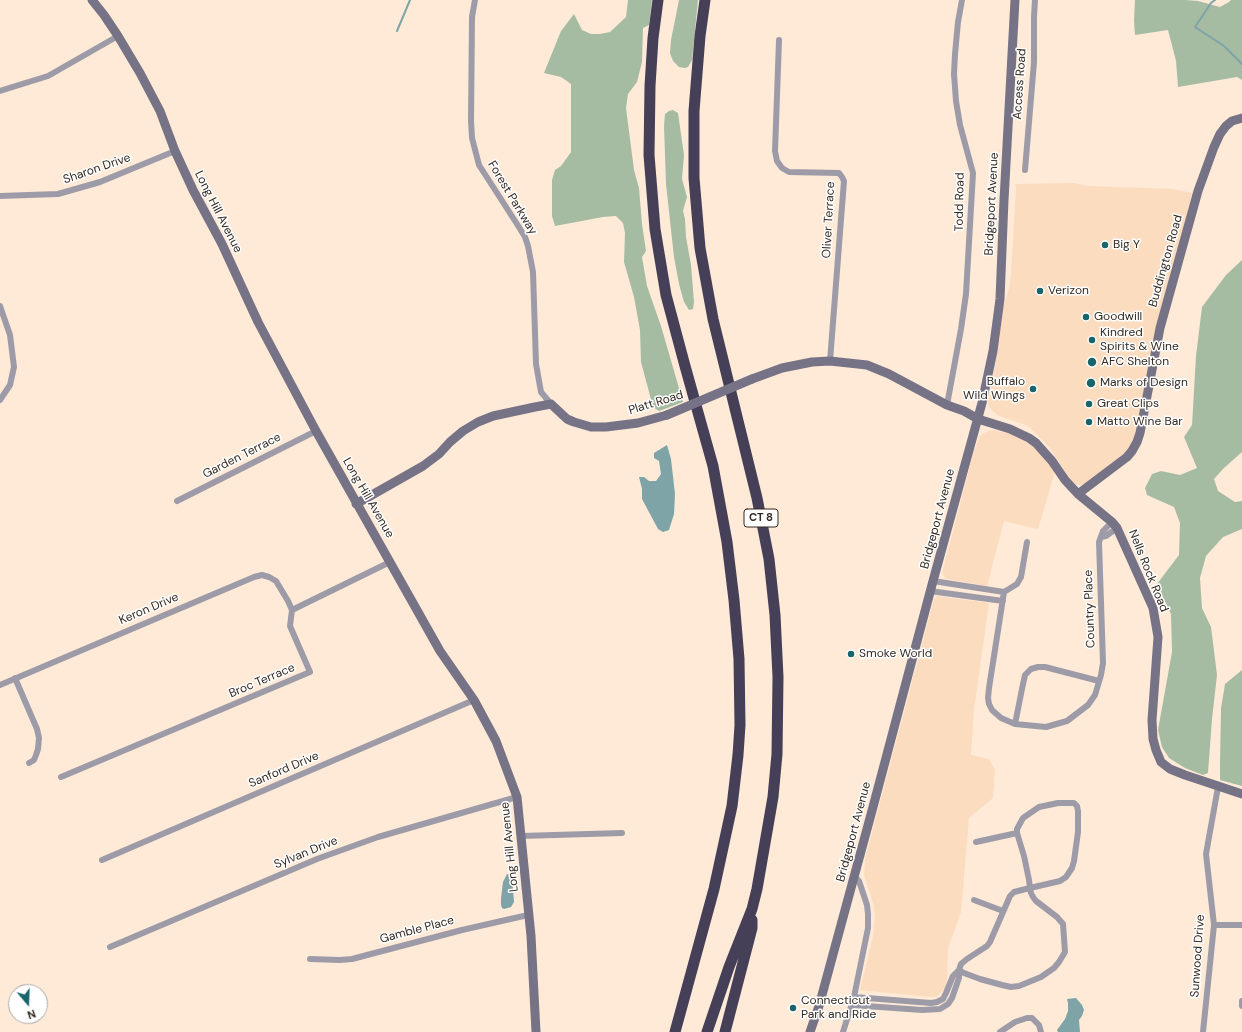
<!DOCTYPE html>
<style>
body{margin:0}
#map{position:relative;width:1242px;height:1032px;overflow:hidden;background:#feead7;font-family:"DM Sans",sans-serif}
canvas{display:block}
.north{position:absolute;left:8px;top:984px;width:40px;height:40px;box-sizing:border-box;background:#fff;border:1px solid #ada9a6;border-radius:50%;rotate:161deg;font-size:11px;font-weight:700;line-height:16px;text-align:center;color:#332920}
.north::after{content:'';display:block;margin:auto;width:14px;height:18px;background:#17656b;clip-path:polygon(50% 0,100% 100%,50% 72%,0 100%)}
</style>
<div id="map">
<canvas width="1242" height="1032"></canvas>
<div class="north">N</div>
</div>
<script>
const context = document.querySelector('canvas').getContext('2d');
context.lineJoin = 'round';
function fill(path, color) {
  context.fillStyle = color;
  context.fill(path, 'evenodd');
}
function poly(rows) {
  const path = new Path2D();
  for (const r of rows) {
    path.moveTo(r[0], r[1]);
    for (let i = 2; i < r.length; i += 2) path.lineTo(r[i], r[i + 1]);
  }
  return path;
}
function strokePath(path, color, width, dash) {
  context.strokeStyle = color;
  context.lineWidth = width;
  context.lineCap = dash ? 'butt' : 'round';
  context.setLineDash(dash || []);
  context.stroke(path);
}
function drawText(font, color, halo, rows, align = 'center') {
  context.font = font + ' "DM Sans",sans-serif';
  context.lineWidth = 3;
  context.setLineDash([]);
  context.textBaseline = 'middle';
  context.strokeStyle = halo;
  context.fillStyle = color;
  for (const [text, x, y, turn = 0] of rows) {
    context.save();
    context.translate(x, y);
    context.rotate((+turn || 0) * Math.PI / 180);
    context.textAlign = isNaN(turn) ? turn : align;
    if (halo) context.strokeText(text, 0, 0);
    context.fillText(text, 0, 0);
    context.restore();
  }
}
fill(poly([
 [1074,183,1088,186,1173,189,1192,193,1137,434,1129,450,1085,484,1079,485,1075,484,1069,479,1050,448,1028,426,997,415,989,407,988,401,996,361,1003,308,1009,289,1011,274,1016,187,1015,184],
 [993,430,1011,434,1028,442,1039,450,1055,472,1038,529,1004,521,987,586,946,579,942,573,974,451,980,436,986,432],
 [937,596,989,603,974,710,971,755,989,759,995,770,993,798,969,818,961,912,948,948,947,981,945,988,937,997,930,997,860,990,873,936,875,916,873,903,864,875,865,859,934,599]
]), '#fcdcbf');
fill(poly([
 [628,0,652,0,649,25,643,28,642,62,637,82,628,94,626,108,634,170,639,188,642,224,646,251,642,257,647,286,661,326,683,402,670,407,659,411,653,407,641,362,640,330,634,297,624,262,625,233,623,223,616,216,603,217,555,226,552,216,552,180,555,170,561,166,571,152,571,84,561,77,544,73,561,31,574,14,582,30,591,34,600,34,610,32,626,17],
 [679,0,698,0,692,60,688,67,685,68,679,67,673,61,670,53,671,40],
 [1135,0,1185,0,1198,1,1220,7,1229,2,1231,0,1242,0,1242,80,1237,77,1178,87,1176,61,1168,30,1135,35,1134,21],
 [673,110,678,113,684,155,682,179,687,197,683,211,685,219,686,237,691,265,694,302,693,309,689,310,684,302,679,284,674,257,666,184,664,126,665,114,669,111],
 [1242,260,1242,452,1224,468,1214,479,1218,491,1235,502,1242,501,1242,529,1223,537,1206,556,1200,578,1202,608,1211,627,1217,675,1212,719,1208,773,1203,775,1185,768,1169,758,1162,747,1158,730,1172,652,1171,614,1157,584,1179,555,1180,523,1174,507,1147,495,1145,488,1152,474,1161,471,1180,475,1197,468,1184,437,1192,425,1196,356,1202,307,1226,275],
 [1242,670,1242,786,1220,780,1220,763,1221,708,1225,684]
]), '#a5bca3');
fill(poly([
 [667,445,671,459,675,494,674,514,669,530,663,532,658,529,642,499,642,489,639,477,644,477,649,481,656,481,661,474,659,461,654,458,654,453],
 [507,874,511,875,512,877,514,902,511,907,504,909,502,908,501,905,501,898,503,882],
 [1076,998,1082,1005,1084,1010,1082,1016,1079,1020,1080,1032,1058,1032,1057,1030,1065,1019,1068,1011,1068,1003,1067,999]
]), '#7ea4a8');
strokePath(poly([
 [1215,0,1211,3,1195,27,1224,46,1242,64],
 [397,31,410,0]
]), '#7ea4a8', 2);
strokePath(poly([
 [475,0,472,17,471,121,472,138,479,165,517,224,525,237,528,246,533,272,536,364,541,392,551,404],
 [779,40,775,151,777,161,782,168,789,172,839,173,842,177,844,181,830,361],
 [0,91,48,76,118,36],
 [1025,170,1034,62,1034,17,1035,0],
 [0,196,58,194,100,182,175,151],
 [0,306,10,335,14,367,10,385,0,400],
 [947,405,961,329,966,294,973,173,960,125,956,101,954,74,955,54,958,22,962,0],
 [177,501,316,431],
 [1101,537,1106,536,1117,528],
 [933,581,1004,592,1017,584,1021,577,1027,542],
 [930,591,1003,601],
 [1004,592,989,688,988,698,989,704,992,710,1001,718,1015,724,1046,727,1067,721,1088,705,1095,695,1101,675,1103,663,1099,542,1103,531,1112,522],
 [292,610,390,562],
 [15,678,37,729,39,738,38,749,36,755,34,760,29,763],
 [0,685,254,577,262,575,269,577,276,581,288,601,292,610,290,626,310,672,61,777],
 [1015,724,1023,684,1025,675,1031,669,1038,667,1045,667,1099,681],
 [521,836,622,833],
 [976,842,1017,833],
 [102,860,474,700],
 [1030,888,1060,881,1066,877,1072,868,1074,861,1078,832,1078,811,1077,806,1074,803,1058,803,1039,807,1023,818,1017,829,1017,833,1024,856,1029,880,1030,888,1031,893,1033,897,1036,901,1057,917,1063,924,1065,952,1059,962,1054,968,1041,977,1019,986,1011,987,1002,985,980,979,964,973,959,970,961,964,967,959,987,946,990,942,1010,896,1014,892,1030,888],
 [974,900,1003,911],
 [1214,925,1242,925],
 [110,947,317,859,378,837,517,797],
 [310,959,340,960,352,959,462,930,528,915],
 [854,997,931,1003,937,1002,943,999,946,993,953,976,959,970],
 [1242,1001,1242,1006],
 [852,1005,922,1010,940,1009,948,1004,952,998,959,978,959,970],
 [843,1032,854,997,868,928,868,914,867,905,859,881,854,876],
 [1000,1032,1015,1022,1027,1018,1032,1018,1039,1025,1041,1032],
 [1203,1032,1214,925,1206,854,1218,787]
]), '#9e9ba8', 6);
strokePath(poly([
 [92,0,104,15,118,36,140,73,160,111,175,151,193,190,222,244,258,322,316,431,440,651,474,700,496,741,517,797,531,936,536,1032],
 [752,379,782,368,812,362,830,361,867,365,889,374,947,405,964,411,978,419,1010,429,1029,438,1036,443,1052,461,1065,480,1078,494,1112,522,1117,528,1153,608,1158,637,1152,720,1153,739,1156,750,1161,762,1170,769,1185,775,1242,794],
 [1078,494,1127,457,1132,451,1137,442,1140,433,1160,328,1198,191,1214,147,1220,134,1226,126,1232,121,1242,118],
 [356,504,423,466,439,454,450,442,463,431,478,422,493,416,535,407,551,404,567,419,574,422,591,427,606,427,638,423,667,415],
 [810,1032,819,1006,873,807,933,581,982,403,993,351,1000,299,1004,200,1015,0]
]), '#777386', 9);
strokePath(poly([
 [658,0,653,38,650,86,649,155,655,229,666,295,685,366,713,466,727,542,734,600,739,659,740,725,738,755,732,806,714,889,675,1032],
 [705,0,700,36,694,111,694,178,700,248,713,319,757,498,769,559,775,615,778,677,777,754,773,797,757,889,752,909,729,967,707,1032],
 [725,1032,752,928,752,920]
]), '#463f58', 11);
strokePath(poly([
 [667,415,752,379]
]), '#777386', 9);
for (const [x, y, r, color] of [
 [1105,245,4,"#17656b"],
 [1040,291,4,"#17656b"],
 [1086,317,4,"#17656b"],
 [1092,340,4,"#17656b"],
 [1092,362,5,"#17656b"],
 [1091,383,5,"#17656b"],
 [1033,389,4,"#17656b"],
 [1089,404,4,"#17656b"],
 [1089,422,4,"#17656b"],
 [851,654,4,"#17656b"],
 [793,1008,4,"#17656b"]
]) {
  const dot = new Path2D();
  dot.arc(x, y, r, 0, 2 * Math.PI);
  context.fillStyle = color;
  context.fill(dot);
  strokePath(dot, '#fff', 1.5);
}
for (const [x, y, w] of [
 [761,518,34]
]) {
  const box = new Path2D();
  box.roundRect(x - w / 2, y - 9, w, 18, 3);
  context.fillStyle = '#fff';
  context.fill(box);
  strokePath(box, '#332920', 1);
}
drawText('bold 11px', '#332920', null, [
 ["CT 8",761,518]
]);
drawText('12px', '#332920', '#fff', [
 ["Access Road",1020,84,-86],
 ["Sharon Drive",97,169,-19],
 ["Forest Parkway",512,198,59],
 ["Todd Road",960,202,-89],
 ["Bridgeport Avenue",992,204,-87],
 ["Long Hill Avenue",218,212,63],
 ["Oliver Terrace",829,220,-87],
 ["Buddington Road",1166,261,-74],
 ["Platt Road",656,403,-17],
 ["Garden Terrace",242,456,-27],
 ["Long Hill Avenue",368,498,60],
 ["Bridgeport Avenue",938,519,-75],
 ["Nells Rock Road",1148,571,68],
 ["Keron Drive",149,609,-23],
 ["Country Place",1090,609,-92],
 ["Broc Terrace",262,681,-23],
 ["Sanford Drive",284,770,-23],
 ["Bridgeport Avenue",854,832,-75],
 ["Long Hill Avenue",510,847,-96],
 ["Sylvan Drive",306,853,-22],
 ["Gamble Place",417,930,-15],
 ["Sunwood Drive",1198,956,-86]
]);
drawText('12px', '#332920', '#fff', [
 ["Big Y",1113,245],
 ["Verizon",1048,291],
 ["Goodwill",1094,317],
 ["Kindred",1100,333],
 ["Spirits & Wine",1100,347],
 ["AFC Shelton",1101,362],
 ["Buffalo",1025,382,"right"],
 ["Wild Wings",1025,396,"right"],
 ["Marks of Design",1100,383],
 ["Great Clips",1097,404],
 ["Matto Wine Bar",1097,422],
 ["Smoke World",859,654],
 ["Connecticut",801,1001],
 ["Park and Ride",801,1015]
], 'left');
</script>
